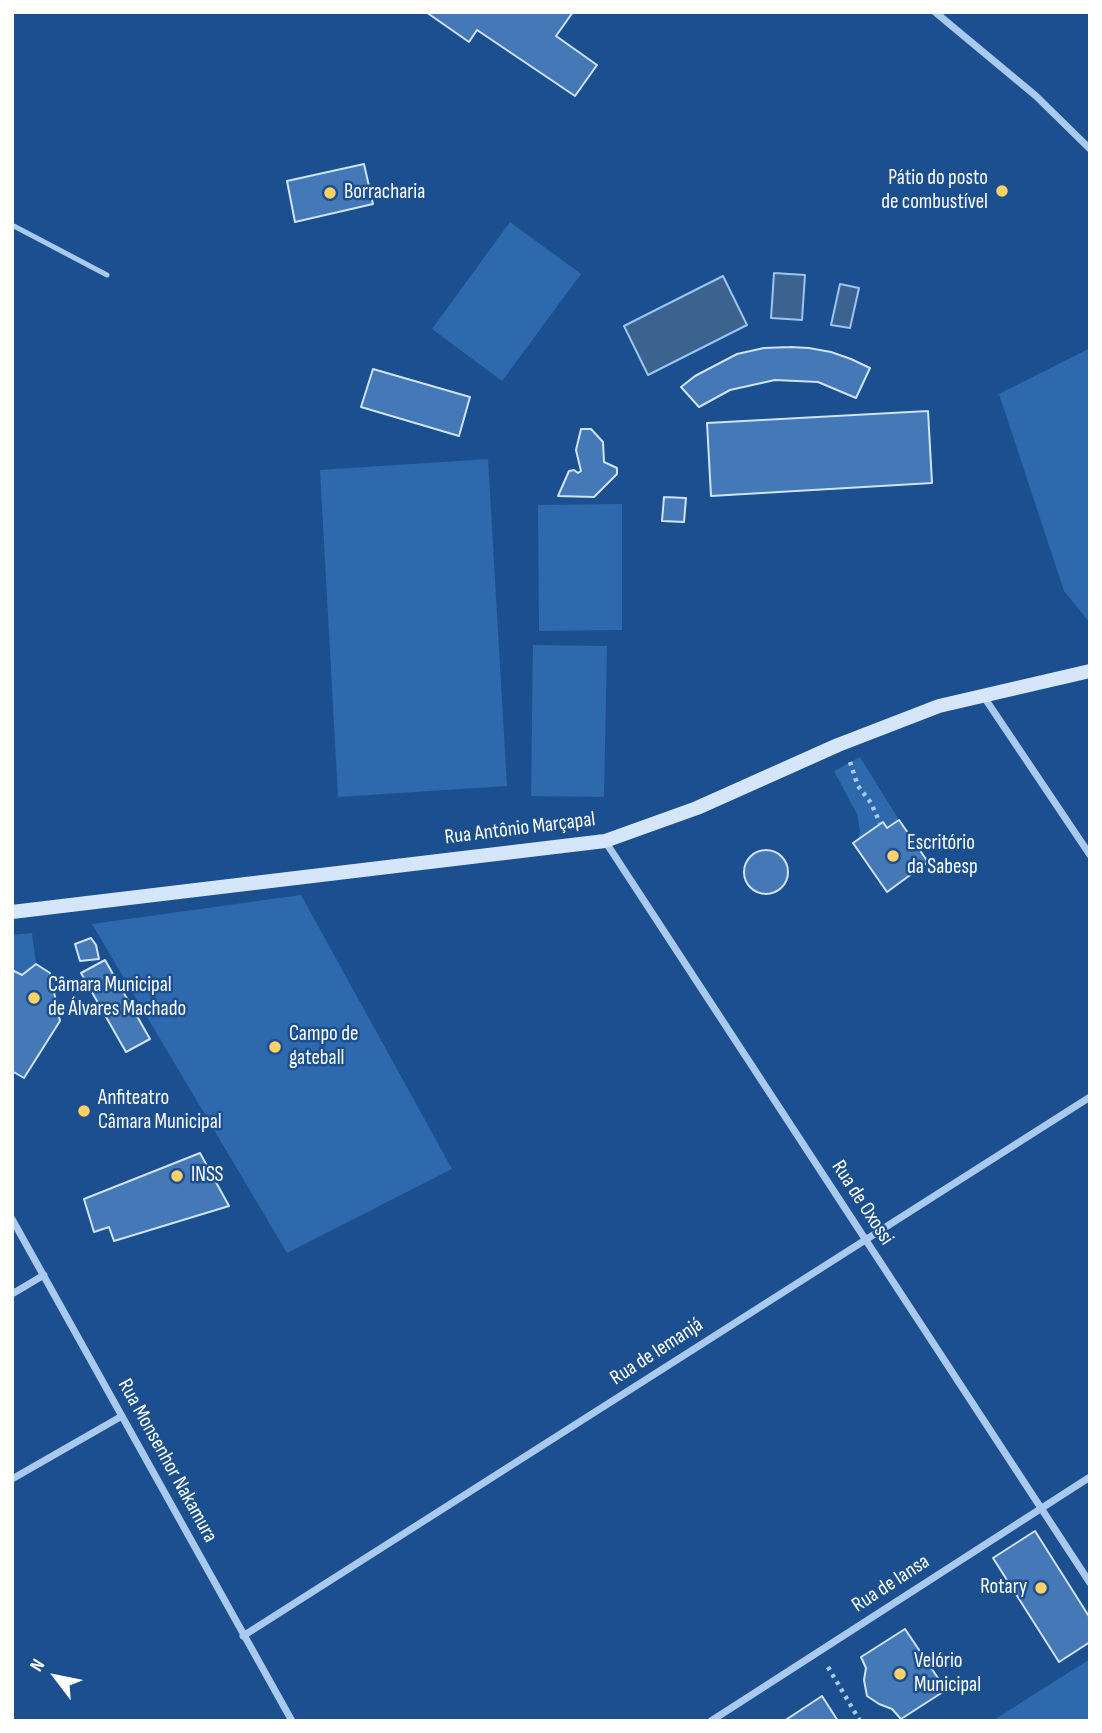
<!DOCTYPE html>
<meta charset="utf-8">
<style>
body{margin:0}
#map{position:relative;width:1102px;height:1733px;overflow:hidden;background:#1b4f8f;font-family:"Sofia Sans Condensed",sans-serif}
canvas{display:block}
.frame{position:absolute;inset:0;border:14px solid #fff;pointer-events:none}
.north{position:absolute;left:21px;top:1642px;width:70px;height:70px;-webkit-text-stroke:5px #1b4f8f;paint-order:stroke;rotate:302deg;font-size:19px;font-weight:700;line-height:28px;text-align:center;color:#fff}
.north::after{content:'';display:block;margin:auto;width:24px;height:32px;background:#fff;clip-path:polygon(50% 0,100% 100%,50% 72%,0 100%)}
</style>
<div id="map">
<canvas width="1102" height="1733"></canvas>
<div class="frame"></div>
<div class="north">N</div>
</div>
<script>
const context = document.querySelector('canvas').getContext('2d');
context.lineJoin = 'round';
function fill(path, color) {
  context.fillStyle = color;
  context.fill(path, 'evenodd');
}
function poly(rows) {
  const path = new Path2D();
  for (const r of rows) {
    if (r.length === 3) {
      path.moveTo(r[0] + r[2], r[1]);
      path.arc(r[0], r[1], r[2], 0, 2 * Math.PI);
      continue;
    }
    path.moveTo(r[0], r[1]);
    for (let i = 2; i < r.length; i += 2) path.lineTo(r[i], r[i + 1]);
  }
  return path;
}
function strokePath(path, color, width, dash) {
  context.strokeStyle = color;
  context.lineWidth = width;
  context.lineCap = dash ? 'butt' : 'round';
  context.setLineDash(dash || []);
  context.stroke(path);
}
function drawText(font, color, halo, rows, align = 'center') {
  context.font = font + ' "Sofia Sans Condensed",sans-serif';
  context.lineWidth = 5;
  context.setLineDash([]);
  context.textBaseline = 'middle';
  context.strokeStyle = halo;
  context.fillStyle = color;
  for (const [text, x, y, turn = 0] of rows) {
    context.save();
    context.translate(x, y);
    context.rotate((+turn || 0) * Math.PI / 180);
    context.textAlign = isNaN(turn) ? turn : align;
    if (halo) context.strokeText(text, 0, 0);
    context.fillText(text, 0, 0);
    context.restore();
  }
}
fill(poly([
 [510,222,581,274,502,381,432,329],
 [1090,348,1090,623,1064,591,999,394],
 [488,459,507,786,338,797,320,470],
 [622,504,622,630,539,631,538,505],
 [533,645,607,646,604,797,531,796],
 [860,757,899,820,887,828,882,822,858,839,860,831,857,814,834,771],
 [301,895,452,1169,287,1253,92,924],
 [32,933,36,964,22,975,12,970,12,935],
 [1090,1659,1090,1721,992,1721]
]), '#2e69ad');
const water = poly([
 [774,273,805,275,802,320,771,318,774,273],
 [723,276,747,325,648,375,624,326,723,276],
 [840,284,859,288,850,328,831,325,840,284]
]);
fill(water, '#3c6290');
strokePath(water, '#9cc4f0', 2);
const building = poly([
 [426,12,573,12,556,36,597,65,575,96,477,30,469,42,426,12],
 [364,164,373,204,295,222,287,181,364,164],
 [790,347,809,348,831,352,851,359,870,368,856,398,818,382,775,380,730,390,699,407,681,387,695,376,737,354,764,348,790,347],
 [373,369,470,397,459,436,361,407,373,369],
 [928,411,932,483,711,496,707,423,928,411],
 [581,429,591,429,603,442,604,462,617,468,617,474,594,497,558,496,569,471,574,470,578,473,581,471,576,450,581,429],
 [664,497,686,498,684,522,662,521,664,497],
 [899,820,928,862,887,892,853,843,883,822,887,828,899,820],
 [766,872,22],
 [91,938,96,945,99,959,80,961,75,944,91,938],
 [105,960,150,1039,126,1052,81,973,105,960],
 [36,964,50,973,60,1021,24,1078,12,1071,12,970,22,975,36,964],
 [200,1153,229,1206,114,1241,109,1227,94,1232,84,1199,200,1153],
 [1035,1531,1090,1618,1090,1642,1059,1662,993,1558,1035,1531],
 [905,1629,946,1690,901,1719,892,1709,879,1704,867,1696,864,1680,866,1668,861,1657,905,1629],
 [822,1696,838,1721,784,1721,822,1696]
]);
fill(building, '#4478b7');
strokePath(building, '#cfe3fa', 2);
strokePath(poly([
 [850,762,858,786,871,803,880,823],
 [828,1667,860,1721]
]), '#a9c9ee', 4.5, [3.5, 5]);
strokePath(poly([
 [12,225,107,275]
]), '#a9c9ee', 5);
strokePath(poly([
 [935,12,1036,96,1090,149],
 [984,697,1090,855],
 [605,841,1090,1583],
 [12,1219,292,1721],
 [12,1294,44,1275],
 [12,1479,122,1416],
 [243,1636,1090,1097],
 [711,1721,1090,1477]
]), '#a9c9ee', 7);
strokePath(poly([
 [12,912,605,841,697,808,838,745,939,706,1090,671]
]), '#d6e6fa', 14);
for (const [x, y, r, color] of [
 [1002,191,7,"#ffd166"],
 [330,193,7,"#ffd166"],
 [893,856,7,"#ffd166"],
 [34,998,7,"#ffd166"],
 [275,1047,7,"#ffd166"],
 [84,1111,7,"#ffd166"],
 [177,1176,7,"#ffd166"],
 [1041,1588,7,"#ffd166"],
 [900,1674,7,"#ffd166"]
]) {
  const dot = new Path2D();
  dot.arc(x, y, r, 0, 2 * Math.PI);
  context.fillStyle = color;
  context.fill(dot);
  strokePath(dot, '#1b4f8f', 2.5);
}
drawText('21px', '#fff', '#1b4f8f', [
 ["Pátio do posto",988,179,"right"],
 ["de combustível",988,203,"right"],
 ["Borracharia",344,193],
 ["Escritório",907,844],
 ["da Sabesp",907,868],
 ["Câmara Municipal",48,986],
 ["de Álvares Machado",48,1010],
 ["Campo de",289,1035],
 ["gateball",289,1059],
 ["Anfiteatro",98,1099],
 ["Câmara Municipal",98,1123],
 ["INSS",191,1176],
 ["Rotary",1027,1588,"right"],
 ["Velório",914,1662],
 ["Municipal",914,1686]
], 'left');
drawText('21px', '#fff', '#1b4f8f', [
 ["Rua Antônio Marçapal",520,829,-7],
 ["Rua de Oxossi",862,1203,57],
 ["Rua de Iemanjá",657,1352,-33],
 ["Rua Monsenhor Nakamura",167,1461,61],
 ["Rua de Iansa",891,1584,-33]
]);
</script>
